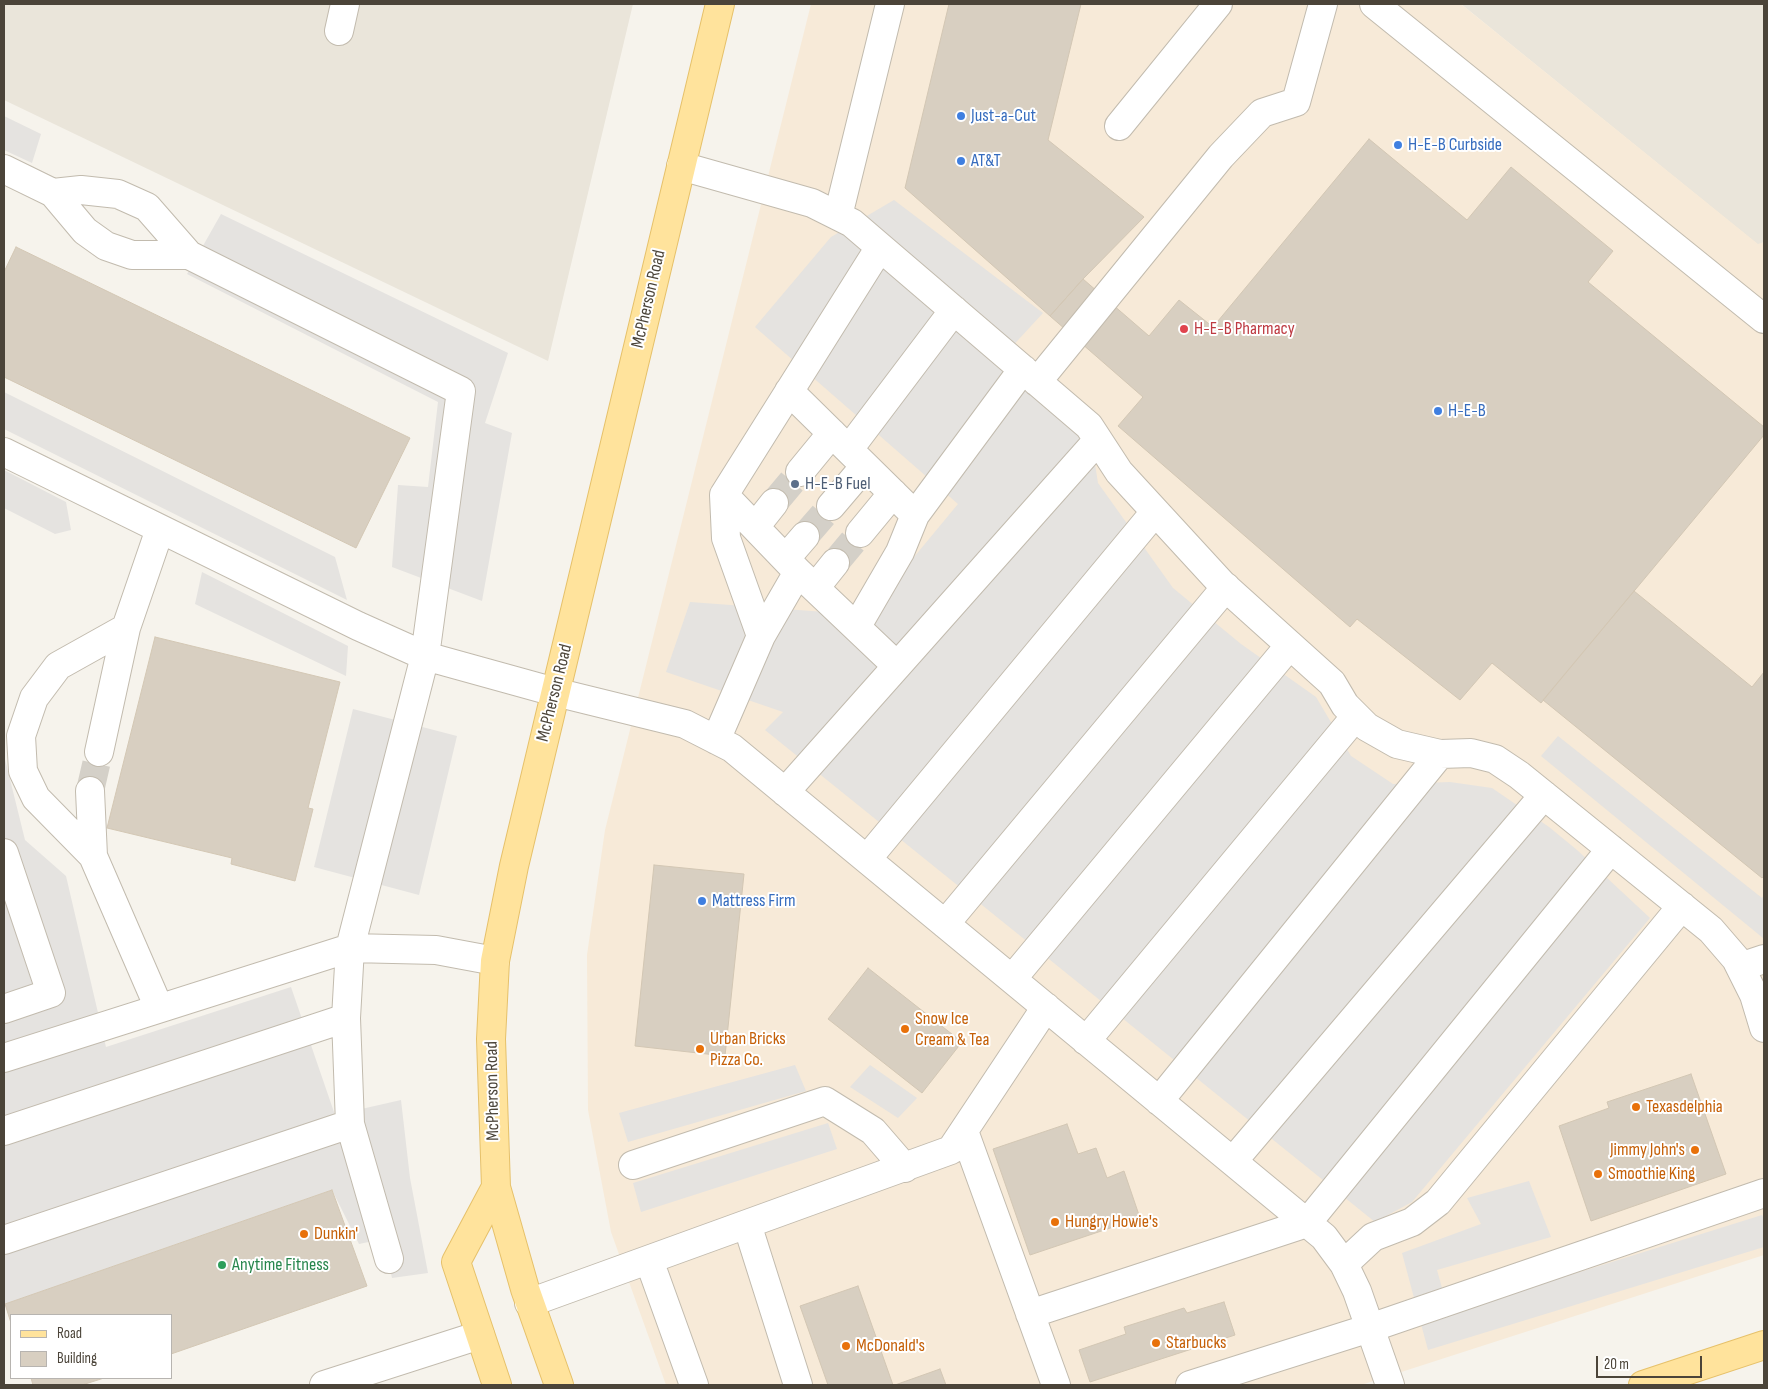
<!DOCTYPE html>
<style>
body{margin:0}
#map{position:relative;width:1768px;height:1389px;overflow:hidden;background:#f6f3ec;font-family:"Sofia Sans Condensed",sans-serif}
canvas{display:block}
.frame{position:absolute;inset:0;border:5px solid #4b4439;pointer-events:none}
.legend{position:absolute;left:10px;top:1314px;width:162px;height:65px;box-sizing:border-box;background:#fff;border:1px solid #b7b4b0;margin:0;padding:6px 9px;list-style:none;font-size:15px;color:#4b4439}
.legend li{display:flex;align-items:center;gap:10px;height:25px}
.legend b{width:25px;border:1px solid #b7b4b0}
.scale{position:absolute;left:1596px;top:1356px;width:106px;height:22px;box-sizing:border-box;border:2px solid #4b4439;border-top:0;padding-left:6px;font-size:15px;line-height:18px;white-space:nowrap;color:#4b4439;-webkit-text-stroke:4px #fff;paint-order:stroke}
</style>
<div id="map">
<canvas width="1768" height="1389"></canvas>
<div class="frame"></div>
<ul class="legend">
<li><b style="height:6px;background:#ffe39c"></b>Road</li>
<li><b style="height:14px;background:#d8cfc1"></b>Building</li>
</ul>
<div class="scale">20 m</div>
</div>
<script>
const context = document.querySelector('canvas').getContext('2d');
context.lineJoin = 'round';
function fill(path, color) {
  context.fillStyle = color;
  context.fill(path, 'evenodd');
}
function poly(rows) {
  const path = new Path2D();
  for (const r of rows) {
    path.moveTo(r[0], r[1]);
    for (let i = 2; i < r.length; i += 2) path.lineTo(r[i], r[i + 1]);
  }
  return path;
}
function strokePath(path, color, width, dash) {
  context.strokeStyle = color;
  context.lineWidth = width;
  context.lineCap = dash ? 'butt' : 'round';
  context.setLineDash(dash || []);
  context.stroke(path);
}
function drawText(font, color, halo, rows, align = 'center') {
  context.font = font + ' "Sofia Sans Condensed",sans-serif';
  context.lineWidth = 4;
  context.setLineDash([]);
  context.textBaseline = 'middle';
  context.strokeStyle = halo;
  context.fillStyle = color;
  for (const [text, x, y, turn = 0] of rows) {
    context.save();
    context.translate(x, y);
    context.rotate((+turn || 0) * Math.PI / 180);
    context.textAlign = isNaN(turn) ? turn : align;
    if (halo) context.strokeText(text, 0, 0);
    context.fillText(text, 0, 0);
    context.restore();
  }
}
fill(poly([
 [4,4,633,4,548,361,4,100],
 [1461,4,1764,4,1764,242,1758,245]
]), '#eae5da');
fill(poly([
 [811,4,1461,4,1758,244,1764,242,1764,1255,1361,1385,666,1385,611,1232,588,1110,587,955,605,830]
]), '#f7ead8');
fill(poly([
 [4,116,41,134,32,163,4,150],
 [894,200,1043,313,995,365,1089,426,1098,483,1173,588,1241,644,1316,697,1351,756,1393,784,1450,782,1492,788,1549,827,1577,850,1650,918,1412,1202,1375,1222,765,730,783,712,666,672,690,602,866,615,958,504,755,327,831,237],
 [221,214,508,353,485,423,512,433,482,601,392,567,398,485,428,487,438,402,187,274],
 [4,392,335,557,347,600,4,429],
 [4,470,66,502,71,530,55,534,4,508],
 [202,572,348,646,346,676,195,604],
 [353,709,457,736,419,895,314,867],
 [1558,736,1762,898,1764,895,1763,938,1541,756],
 [4,755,25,840,66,876,106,1047,291,987,335,1115,401,1100,410,1178,428,1273,392,1278,383,1239,359,1244,332,1190,5,1304],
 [795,1065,806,1091,628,1142,619,1113],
 [870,1065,917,1098,898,1118,850,1087],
 [828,1123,837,1149,641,1212,633,1183],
 [1529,1181,1551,1237,1437,1270,1449,1313,1762,1215,1764,1219,1764,1247,1428,1350,1402,1253,1481,1224,1467,1198]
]), '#e5e3e0');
const building = poly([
 [949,4,1081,4,1048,140,1144,217,1083,279,1050,316,905,188,949,4],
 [1369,139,1467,220,1511,167,1613,251,1588,282,1764,427,1764,435,1541,703,1492,663,1460,700,1357,619,1350,627,1118,426,1143,397,1050,316,1083,279,1149,336,1179,300,1213,327,1369,139],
 [16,247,410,438,356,548,4,377,4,272,16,247],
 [1634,591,1752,687,1764,672,1764,876,1762,878,1543,700,1634,591],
 [155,637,340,682,308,808,313,809,295,881,231,864,232,858,107,828,155,637],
 [654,865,744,874,725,1056,635,1046,654,865],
 [868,968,962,1042,922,1093,828,1019,868,968],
 [1691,1074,1726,1174,1591,1221,1559,1126,1609,1108,1607,1102,1691,1074],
 [1067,1124,1078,1154,1096,1148,1107,1178,1124,1171,1140,1218,1030,1255,993,1149,1067,1124],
 [332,1190,367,1286,171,1354,171,1315,11,1315,11,1323,5,1304,332,1190],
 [858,1286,893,1385,828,1385,800,1306,858,1286],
 [1224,1302,1235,1335,1090,1382,1079,1350,1126,1334,1124,1327,1184,1308,1187,1313,1224,1302],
 [940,1369,946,1385,895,1385,940,1369],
 [31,1378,104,1378,82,1385,33,1385,31,1378]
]);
fill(building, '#d8cfc1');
strokePath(building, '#d3c7b4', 1);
strokePath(poly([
 [774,503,800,472],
 [805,536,831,506],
 [835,563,860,533],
 [90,791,99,752]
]), '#d4d0c8', 28, [28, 14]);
const minor = poly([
 [1374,4,1764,319],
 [339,31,345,4],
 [1119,126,1218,4],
 [681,166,812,203,852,223,1089,426,1119,472,1222,584,1332,683,1345,705,1367,727,1397,744,1440,754,1471,753,1495,759,1519,775,1711,930,1736,959,1754,995,1764,1028],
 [4,169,53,193,85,231,106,246,132,255,189,255],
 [53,193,81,190,118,194,147,207,189,255,461,391,425,656,350,948,346,1018,350,1124,389,1259],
 [838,216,890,4],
 [1037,382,1221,156,1262,113,1296,102,1323,4],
 [789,391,915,515],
 [849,449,954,310],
 [4,452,358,626,425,656,555,692,685,724,732,748,1324,1237,1344,1264,1357,1291,1390,1385],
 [800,472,832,433],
 [724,495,726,538,761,636],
 [831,506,865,466],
 [755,527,774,503],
 [860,533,893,493],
 [786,558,805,536],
 [798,572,724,495,880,247],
 [815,588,835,563],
 [857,626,900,552,915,515,1023,369],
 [716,740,761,636,798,572,897,666],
 [99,752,126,628,160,529],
 [90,791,93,856,159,1008],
 [785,792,1098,440],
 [4,853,51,993,4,1009],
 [93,856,36,798,23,771,21,736,34,698,58,666,126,628],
 [867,859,1155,512],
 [945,924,1226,587],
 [1740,967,1764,959],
 [1012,979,1290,645],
 [1086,1041,1356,716],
 [4,1058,350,948,436,950,495,961],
 [1159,1101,1440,754],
 [4,1131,346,1018],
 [964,1131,1056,1385],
 [1233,1161,1544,795],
 [633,1165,825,1101,873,1131,905,1168],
 [747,1224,798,1385],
 [4,1240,350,1124],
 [649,1260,694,1385],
 [1344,1264,1373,1237,1412,1222,1438,1202,1682,906],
 [529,1303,951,1150,1046,1007],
 [1030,1314,1307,1223,1611,849],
 [324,1385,480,1335],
 [1190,1385,1370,1328,1764,1193]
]);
const major = poly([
 [496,1187,456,1262,497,1385],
 [559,1385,525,1289,496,1187,491,1039,495,961,514,866,720,4],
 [1643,1385,1764,1345]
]);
strokePath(minor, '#c2bbae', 30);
strokePath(major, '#e6c16a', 30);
strokePath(minor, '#fff', 28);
strokePath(major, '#ffe39c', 28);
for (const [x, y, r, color] of [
 [961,116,5,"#3f7fe0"],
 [1398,145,5,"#3f7fe0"],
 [961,161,5,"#3f7fe0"],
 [1184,329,5,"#e0444e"],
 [1438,411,5,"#3f7fe0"],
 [795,484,5,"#5c6f8a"],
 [702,901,5,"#3f7fe0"],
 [905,1029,5,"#e8710a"],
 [700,1049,5,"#e8710a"],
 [1636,1107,5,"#e8710a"],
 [1695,1150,5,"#e8710a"],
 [1598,1174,5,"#e8710a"],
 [1055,1222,5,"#e8710a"],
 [304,1234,5,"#e8710a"],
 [222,1265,5,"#2e9e5b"],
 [1156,1343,5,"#e8710a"],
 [846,1346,5,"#e8710a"]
]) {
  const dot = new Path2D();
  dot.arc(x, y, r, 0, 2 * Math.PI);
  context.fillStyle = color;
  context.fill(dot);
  strokePath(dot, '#fff', 2);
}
drawText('18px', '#366cbe', '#fff', [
 ["Just-a-Cut",971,116],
 ["H-E-B Curbside",1408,145],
 ["AT&T",971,161],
 ["H-E-B",1448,411],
 ["Mattress Firm",712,901]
], 'left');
drawText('18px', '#4b4439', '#fff', [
 ["McPherson Road",649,299,-77],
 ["McPherson Road",555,693,-76],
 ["McPherson Road",493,1091,-91]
]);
drawText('18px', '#be3a42', '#fff', [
 ["H-E-B Pharmacy",1194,329]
], 'left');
drawText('18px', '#4e5e75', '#fff', [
 ["H-E-B Fuel",805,484]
], 'left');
drawText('18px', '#c56008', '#fff', [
 ["Snow Ice",915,1019],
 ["Cream & Tea",915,1040],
 ["Urban Bricks",710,1039],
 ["Pizza Co.",710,1060],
 ["Texasdelphia",1646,1107],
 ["Jimmy John's",1685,1150,"right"],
 ["Smoothie King",1608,1174],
 ["Hungry Howie's",1065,1222],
 ["Dunkin'",314,1234],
 ["Starbucks",1166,1343],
 ["McDonald's",856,1346]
], 'left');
drawText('18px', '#27864d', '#fff', [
 ["Anytime Fitness",232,1265]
], 'left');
</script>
